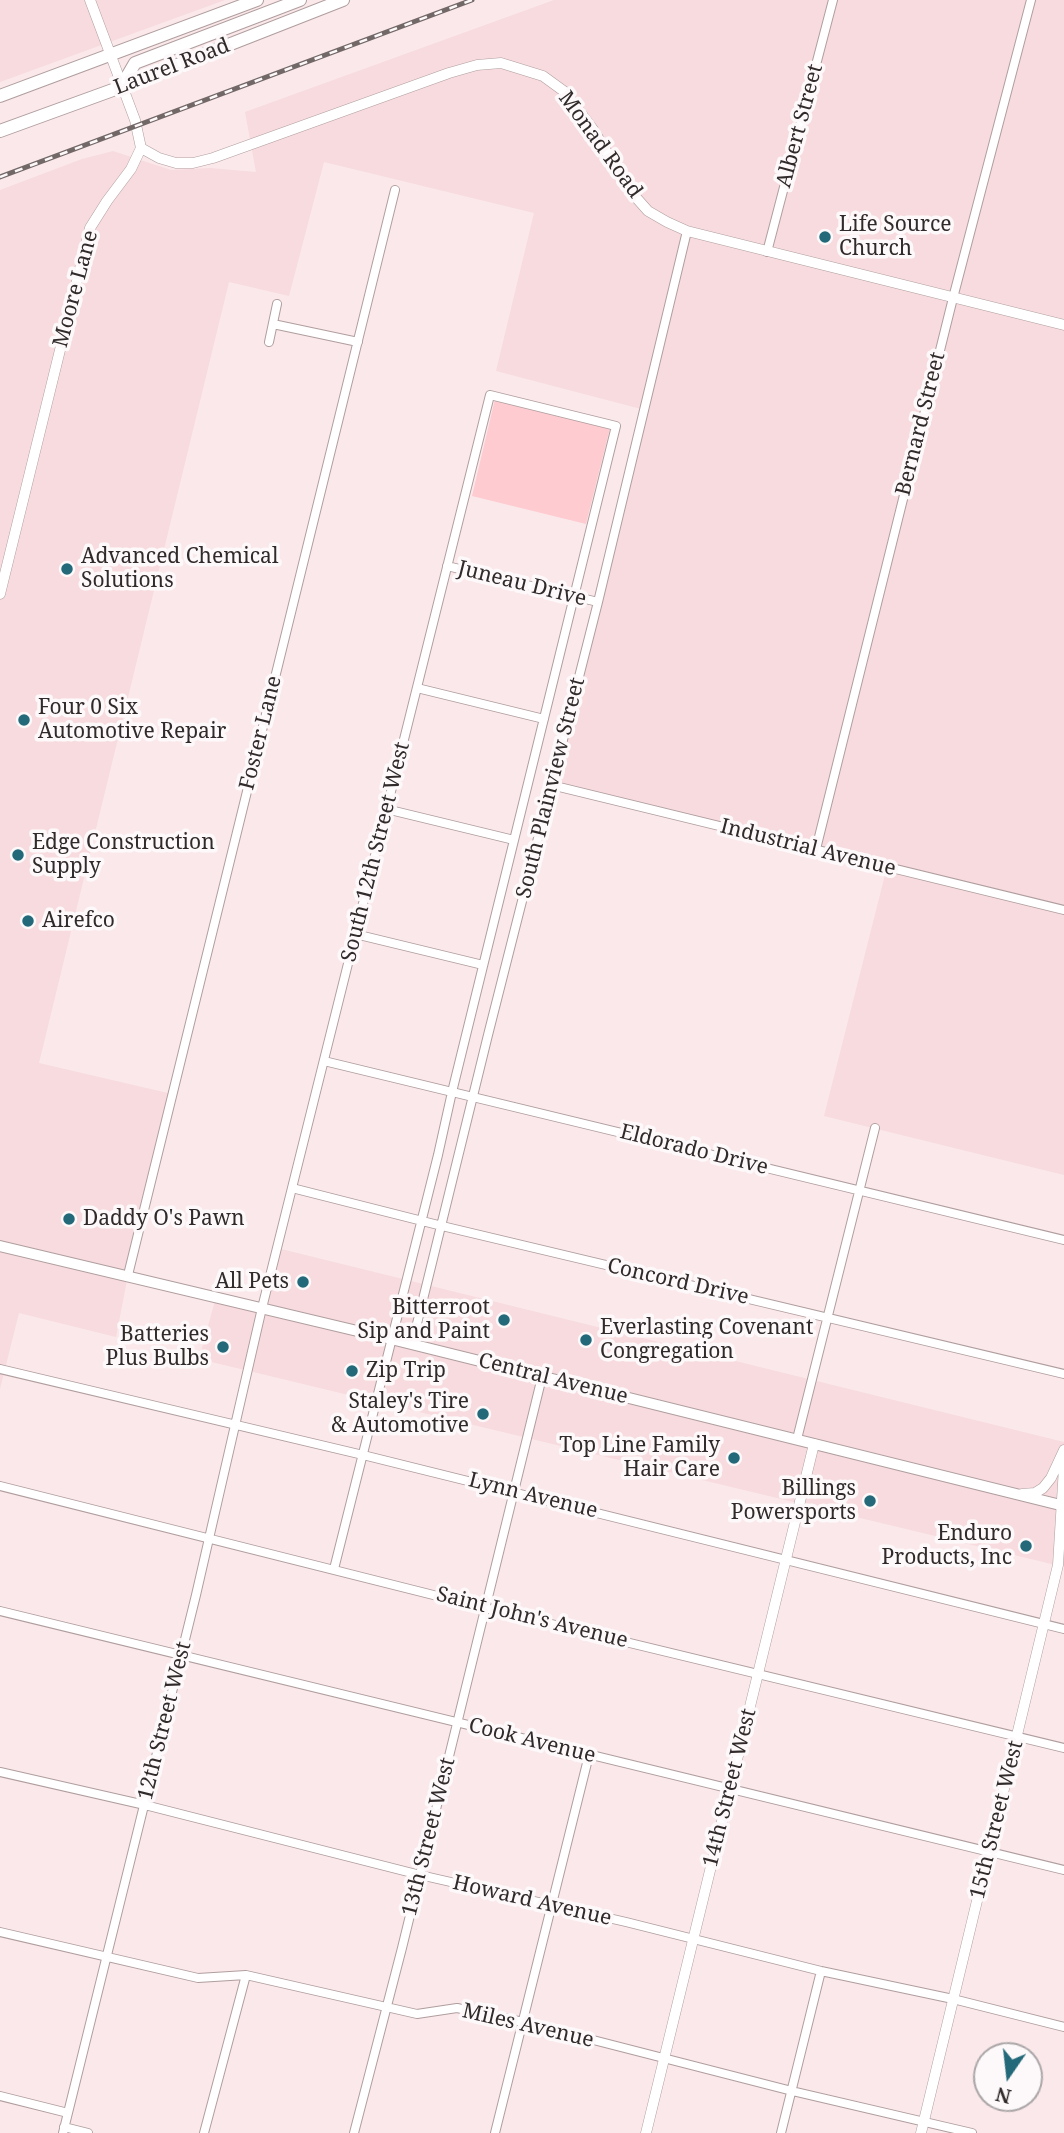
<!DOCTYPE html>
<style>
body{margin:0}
#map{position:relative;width:1064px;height:2133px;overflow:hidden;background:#fbe8ea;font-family:"Noto Serif",serif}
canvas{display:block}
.north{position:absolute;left:973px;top:2042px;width:70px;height:70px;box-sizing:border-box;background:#fdf9fa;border:2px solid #aba6a7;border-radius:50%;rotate:194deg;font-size:19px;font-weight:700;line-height:28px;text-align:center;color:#312a2a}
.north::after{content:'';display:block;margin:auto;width:24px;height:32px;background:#246979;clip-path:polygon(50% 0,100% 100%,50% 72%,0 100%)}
</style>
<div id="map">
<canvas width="1064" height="2133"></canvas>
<div class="north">N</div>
</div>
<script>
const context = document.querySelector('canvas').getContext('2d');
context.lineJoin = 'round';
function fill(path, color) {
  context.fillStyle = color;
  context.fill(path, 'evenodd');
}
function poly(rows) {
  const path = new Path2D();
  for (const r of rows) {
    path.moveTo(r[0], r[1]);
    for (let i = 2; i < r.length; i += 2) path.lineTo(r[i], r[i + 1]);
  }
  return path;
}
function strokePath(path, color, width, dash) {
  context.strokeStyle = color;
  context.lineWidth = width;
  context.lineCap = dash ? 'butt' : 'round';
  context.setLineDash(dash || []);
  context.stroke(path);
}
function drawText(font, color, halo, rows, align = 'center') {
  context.font = font + ' "Noto Serif",serif';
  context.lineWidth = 7;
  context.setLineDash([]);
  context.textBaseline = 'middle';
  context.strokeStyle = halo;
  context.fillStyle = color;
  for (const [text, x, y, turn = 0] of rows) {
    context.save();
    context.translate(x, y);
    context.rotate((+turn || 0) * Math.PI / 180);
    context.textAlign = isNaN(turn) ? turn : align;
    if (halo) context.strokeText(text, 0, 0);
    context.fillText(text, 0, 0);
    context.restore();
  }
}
fill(poly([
 [0,0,225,0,0,82],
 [554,0,1064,0,1064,1175,824,1116,887,867,551,785,645,410,496,371,534,213,324,162,289,296,229,282,39,1063,172,1094,128,1275,116,1337,19,1313,0,1389,0,190,82,159,113,151,171,170,210,168,256,172,245,112],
 [277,1248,1064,1442,1064,1567,199,1359,216,1297,262,1308]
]), '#f7dbde');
fill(poly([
 [495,399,610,428,586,524,472,496]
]), '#fdcbd0');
const minor = poly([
 [767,252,833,0],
 [273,324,358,342],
 [269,342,277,304],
 [447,566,598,602],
 [417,688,544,719],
 [551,785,1064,910],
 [386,809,514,840],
 [816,849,953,298,1031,0],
 [355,934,483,965],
 [324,1061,1064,1240],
 [292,1188,442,1226,1064,1374],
 [128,1275,395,190],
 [412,1344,488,1035,598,602,687,231],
 [0,1369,363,1455,1064,1629],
 [797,1439,875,1128],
 [0,1486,485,1608,1064,1748],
 [0,1611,1064,1870],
 [0,1772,145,1805,420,1875,626,1922,821,1971,953,1999,1064,2027],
 [0,1932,198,1978,246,1975,417,2014,457,2008,523,2022,792,2091,972,2133],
 [0,2096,68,2113],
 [64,2127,88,2133],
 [63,2133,196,1595,262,1308,490,395,616,426,452,1092,438,1155,334,1569],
 [204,2133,246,1975],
 [354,2133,402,1948,542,1377],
 [495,2133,589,1755],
 [781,2133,821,1971]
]);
const tertiary = poly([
 [141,148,159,158,176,163,193,163,213,158,449,73,477,65,501,63,543,76,565,92,592,128,632,193,648,211,667,222,687,231,1064,325],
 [0,594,90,228,107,201,131,169,141,148,135,120,90,0],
 [1022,1494,1035,1493,1043,1488,1051,1478,1064,1450],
 [646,2133,814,1444],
 [921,2133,1058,1565,1064,1467]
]);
const secondary = poly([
 [0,1246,391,1339,1064,1506]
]);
const primary = poly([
 [121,87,135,63,300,0],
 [0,96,257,0],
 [0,131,121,87,343,0]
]);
strokePath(minor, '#b09e9f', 10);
strokePath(tertiary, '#b09e9f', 11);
strokePath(secondary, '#b09e9f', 12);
strokePath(primary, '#b09e9f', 14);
strokePath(minor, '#fff', 8);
strokePath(tertiary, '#fff', 10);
strokePath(secondary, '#fff', 10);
strokePath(primary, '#fff', 12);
const rail = poly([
 [0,177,472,0]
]);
strokePath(rail, '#736868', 5);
strokePath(rail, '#fdf9fa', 2.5, [8]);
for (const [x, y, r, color] of [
 [825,237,7,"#246979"],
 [67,569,7,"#246979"],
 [24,720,7,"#246979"],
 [18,855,7,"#246979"],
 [28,921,7,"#246979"],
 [69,1219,7,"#246979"],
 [303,1282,7,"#246979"],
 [504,1320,7,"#246979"],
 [586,1340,7,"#246979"],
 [223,1347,7,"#246979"],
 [352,1371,7,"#246979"],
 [483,1414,7,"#246979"],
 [734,1458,7,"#246979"],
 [870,1501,7,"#246979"],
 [1026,1546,7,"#246979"]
]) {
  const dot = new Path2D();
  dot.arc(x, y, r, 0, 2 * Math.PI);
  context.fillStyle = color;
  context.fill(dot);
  strokePath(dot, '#fdf9fa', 2.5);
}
drawText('21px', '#312a2a', '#fdf9fa', [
 ["Laurel Road",172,67,-21],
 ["Albert Street",800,126,-75],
 ["Monad Road",600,145,54],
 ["Moore Lane",76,289,-75],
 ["Bernard Street",921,424,-76],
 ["Juneau Drive",522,584,14],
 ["Foster Lane",261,733,-76],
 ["South Plainview Street",551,788,-76],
 ["Industrial Avenue",808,848,14],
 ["South 12th Street West",376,852,-76],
 ["Eldorado Drive",694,1150,14],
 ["Concord Drive",678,1282,13],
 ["Central Avenue",553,1379,14],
 ["Lynn Avenue",533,1496,14],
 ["Saint John's Avenue",532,1618,14],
 ["12th Street West",165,1721,-76],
 ["Cook Avenue",532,1741,14],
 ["14th Street West",730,1788,-76],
 ["15th Street West",997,1820,-76],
 ["13th Street West",429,1837,-76],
 ["Howard Avenue",532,1901,13],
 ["Miles Avenue",528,2026,13]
]);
drawText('21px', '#312a2a', '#fdf9fa', [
 ["Life Source",839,225],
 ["Church",839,249],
 ["Advanced Chemical",81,557],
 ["Solutions",81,581],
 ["Four 0 Six",38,708],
 ["Automotive Repair",38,732],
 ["Edge Construction",32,843],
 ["Supply",32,867],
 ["Airefco",42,921],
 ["Daddy O's Pawn",83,1219],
 ["All Pets",289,1282,"right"],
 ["Bitterroot",490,1308,"right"],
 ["Sip and Paint",490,1332,"right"],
 ["Everlasting Covenant",600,1328],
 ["Congregation",600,1352],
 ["Batteries",209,1335,"right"],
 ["Plus Bulbs",209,1359,"right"],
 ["Zip Trip",366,1371],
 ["Staley's Tire",469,1402,"right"],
 ["& Automotive",469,1426,"right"],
 ["Top Line Family",720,1446,"right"],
 ["Hair Care",720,1470,"right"],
 ["Billings",856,1489,"right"],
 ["Powersports",856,1513,"right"],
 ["Enduro",1012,1534,"right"],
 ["Products, Inc",1012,1558,"right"]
], 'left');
</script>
